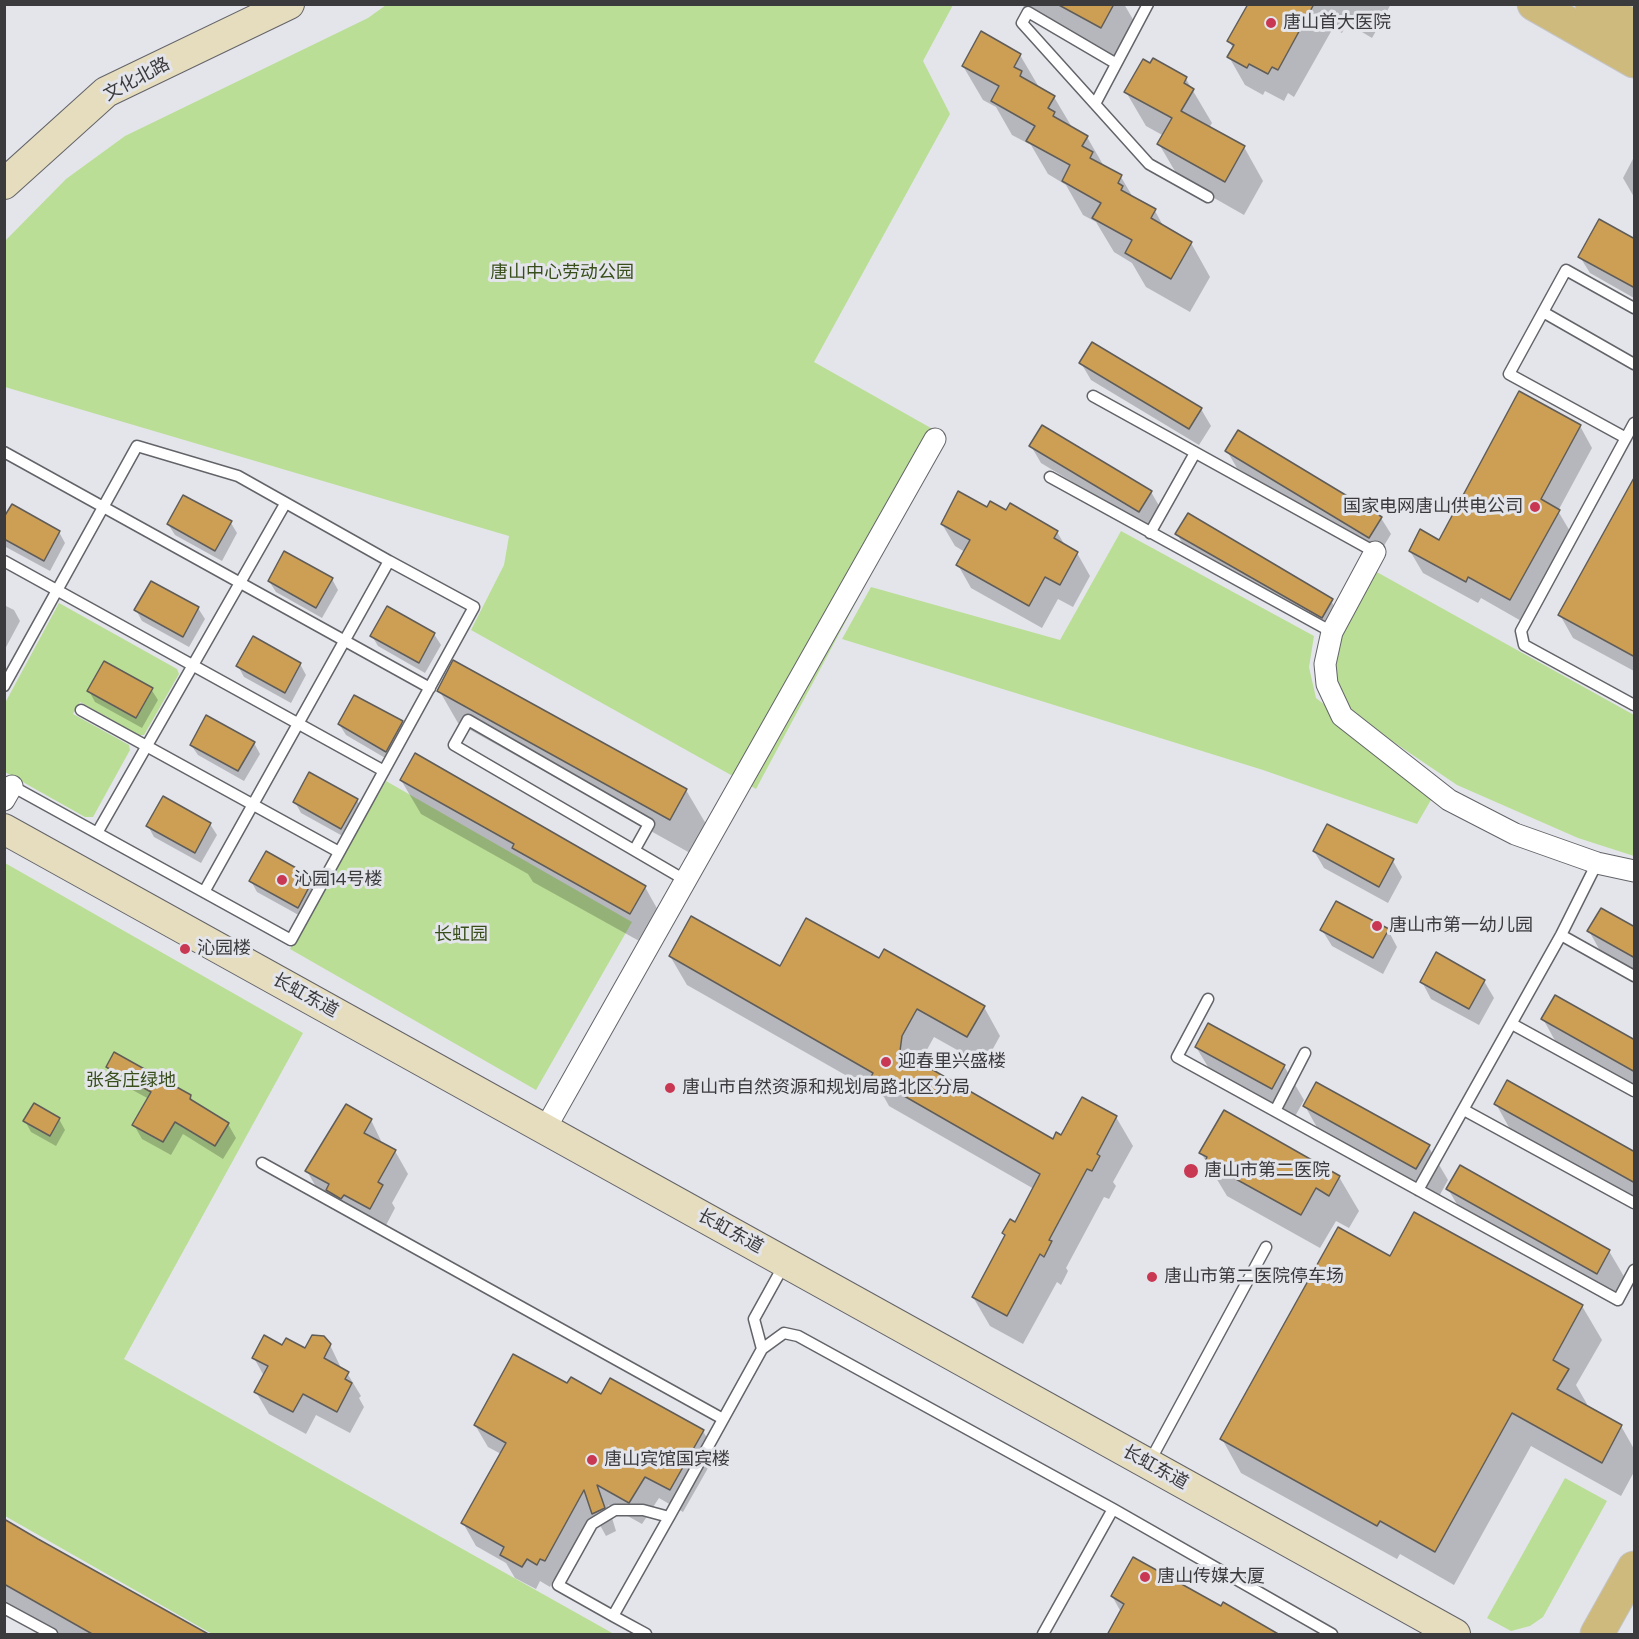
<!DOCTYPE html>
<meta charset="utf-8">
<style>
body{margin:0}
#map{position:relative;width:1639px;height:1639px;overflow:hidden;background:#e4e5eb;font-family:"DM Sans",sans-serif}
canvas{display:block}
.frame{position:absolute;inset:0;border:6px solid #3b3b3e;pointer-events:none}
</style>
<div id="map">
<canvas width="1639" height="1639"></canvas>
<div class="frame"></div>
</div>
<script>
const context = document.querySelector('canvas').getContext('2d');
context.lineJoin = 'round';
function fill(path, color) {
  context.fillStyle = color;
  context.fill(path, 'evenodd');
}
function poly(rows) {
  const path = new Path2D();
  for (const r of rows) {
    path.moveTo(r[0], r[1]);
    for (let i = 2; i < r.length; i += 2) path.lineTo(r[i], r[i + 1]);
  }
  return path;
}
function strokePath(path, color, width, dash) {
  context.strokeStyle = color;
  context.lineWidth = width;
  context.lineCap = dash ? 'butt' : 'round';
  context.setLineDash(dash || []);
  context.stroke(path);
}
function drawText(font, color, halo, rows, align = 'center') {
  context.font = font + ' "DM Sans","Noto Sans SC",sans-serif';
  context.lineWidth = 6;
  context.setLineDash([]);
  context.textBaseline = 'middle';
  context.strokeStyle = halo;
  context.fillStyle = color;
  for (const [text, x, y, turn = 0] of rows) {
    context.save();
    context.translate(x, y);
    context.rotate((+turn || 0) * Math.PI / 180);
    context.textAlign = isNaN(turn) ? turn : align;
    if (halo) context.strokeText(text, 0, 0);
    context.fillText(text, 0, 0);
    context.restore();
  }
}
fill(poly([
 [386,5,953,5,923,61,950,114,814,362,945,436,756,789,471,630,504,565,509,536,5,387,4,242,66,179,125,136,368,18],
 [1121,531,1314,636,1309,667,1316,698,1435,793,1417,824,1263,770,842,639,871,587,1060,640],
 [1375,571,1634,715,1634,856,1578,838,1457,785,1352,714,1332,686,1336,648],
 [59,603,177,669,179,674,144,735,139,735,80,702,73,714,129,745,130,750,93,817,85,817,5,772,5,703],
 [386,781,632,922,536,1090,290,949],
 [5,863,303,1033,124,1359,614,1634,212,1634,5,1516],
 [1565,1478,1607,1501,1543,1617,1530,1626,1511,1631,1487,1618]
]), '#bade96');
fill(poly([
 [1019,4,1124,4,1138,28,1120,61],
 [1250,4,1391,4,1372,38,1347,23,1342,33,1333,28,1294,97,1288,93,1284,101,1265,91,1263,95,1245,85,1229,57,1233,48,1229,41],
 [1020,55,1040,89,1054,97,1073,129,1087,137,1105,168,1121,177,1134,199,1155,211,1165,229,1191,243,1210,277,1190,312,1146,287,1132,263,1114,252,1096,222,1083,215,1066,185,1048,174,1031,145,1012,135,996,107,983,100,963,66],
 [1154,60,1186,79,1212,123,1209,128,1244,147,1263,181,1244,215,1179,178,1159,144,1164,136,1146,126,1126,92],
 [1634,157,1634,197,1623,178],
 [1634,240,1634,298,1590,273,1580,257],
 [1081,363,1201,409,1211,426,1199,445,1091,380],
 [1580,426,1592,448,1558,511,1571,533,1523,622,1481,598,1478,603,1423,573,1410,551,1440,542],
 [1031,446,1151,492,1161,509,1149,528,1041,463],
 [1227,451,1381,518,1391,534,1379,554,1237,468],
 [1634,484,1634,671,1573,638,1560,615],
 [988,509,1007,512,1057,532,1066,547,1077,553,1090,576,1073,607,1058,599,1042,628,971,588,958,565,965,552,955,546,942,524],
 [4,520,59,532,65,543,50,571,4,546],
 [231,523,237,533,222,561,175,535,168,524],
 [1177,534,1331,601,1341,617,1331,634,1187,551],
 [332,579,338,590,322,618,276,592,269,581],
 [152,583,198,608,205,619,189,647,142,621,136,610],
 [4,605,14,610,20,621,5,649],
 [434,634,441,645,425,673,378,646,372,636],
 [300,664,306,675,291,703,244,677,238,666],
 [151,689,158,700,142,728,95,702,89,691],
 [439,690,686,790,706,824,690,853,458,723],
 [401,722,408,733,392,762,346,735,339,724],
 [254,743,260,754,244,781,198,755,191,745],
 [415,755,645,887,664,921,650,947,533,882,528,874,421,814,401,780],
 [357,800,363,811,348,839,301,813,295,802],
 [210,824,217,835,201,863,154,837,148,826],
 [1314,851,1393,861,1402,877,1388,903,1324,868],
 [313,879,319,890,304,918,257,892,251,881],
 [1634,928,1634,980,1608,965,1589,931],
 [1322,930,1388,930,1397,947,1383,974,1332,946],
 [670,956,780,968,879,960,984,1007,1000,1036,984,1065,934,1037,919,1064,1054,1141,1116,1117,1133,1146,1113,1182,1116,1186,1109,1199,1104,1197,1066,1268,1068,1271,1061,1285,1057,1282,1023,1344,990,1326,973,1297,1034,1189,889,1106,884,1097,687,985],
 [1484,981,1494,998,1479,1025,1431,999,1422,982],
 [1543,1019,1634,1042,1634,1094,1562,1053],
 [1196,1047,1284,1066,1304,1100,1292,1122,1216,1080],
 [108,1067,190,1096,194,1103,228,1124,236,1138,223,1159,183,1134,171,1155,142,1139,134,1125,149,1099,116,1081],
 [1496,1104,1634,1153,1634,1205,1515,1138],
 [1305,1106,1428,1146,1448,1180,1436,1202,1324,1140],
 [59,1119,65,1130,56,1146,31,1132,25,1121],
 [371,1120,383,1145,395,1151,408,1174,392,1203,395,1208,383,1231,320,1194,307,1171],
 [1201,1153,1339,1177,1359,1211,1349,1228,1336,1221,1320,1248,1227,1196],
 [1448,1189,1609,1251,1629,1285,1617,1307,1468,1223],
 [1390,1258,1582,1306,1602,1340,1576,1385,1587,1404,1586,1406,1621,1426,1634,1449,1634,1472,1621,1496,1531,1446,1454,1585,1400,1554,1397,1559,1241,1473,1222,1439],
 [330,1345,342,1370,347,1373,361,1396,359,1398,364,1407,350,1433,316,1415,306,1434,269,1414,256,1392,264,1376,254,1358,283,1347,306,1350],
 [568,1385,703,1431,716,1454,683,1512,659,1498,642,1524,608,1505,616,1531,606,1536,595,1516,558,1583,553,1580,550,1587,540,1581,536,1589,515,1578,506,1563,476,1546,463,1523,501,1454,488,1447,475,1425],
 [4,1521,207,1634,54,1634,4,1607],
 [1112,1596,1221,1608,1121,1612]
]), '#0003');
const building = poly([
 [1057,4,1114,4,1101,28,1057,4],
 [1248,4,1314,4,1278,70,1272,67,1268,74,1249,64,1247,68,1227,57,1234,45,1227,41,1248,4],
 [981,31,1021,54,1014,67,1022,71,1020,76,1055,96,1048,108,1055,112,1053,116,1088,136,1082,146,1093,152,1090,158,1122,175,1118,183,1123,186,1121,190,1156,209,1151,218,1192,242,1171,279,1125,253,1132,240,1092,218,1101,203,1062,181,1070,165,1026,141,1035,126,991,101,999,86,962,66,981,31],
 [1153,58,1187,77,1184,83,1194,89,1181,111,1245,146,1225,182,1157,144,1172,118,1124,92,1143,59,1150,63,1153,58],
 [1599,219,1635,239,1635,288,1578,257,1599,219],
 [1092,342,1202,408,1189,429,1079,363,1092,342],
 [1519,391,1581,425,1541,499,1560,510,1510,600,1468,577,1466,582,1409,551,1420,529,1439,540,1519,391],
 [1042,425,1152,491,1139,512,1029,446,1042,425],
 [1238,430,1382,517,1369,538,1225,451,1238,430],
 [1635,476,1635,657,1558,615,1635,476],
 [958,491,987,507,990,501,1006,510,1010,503,1058,531,1054,538,1078,552,1060,585,1045,577,1029,606,956,565,970,540,941,524,958,491],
 [183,495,232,521,215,551,167,524,183,495],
 [12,504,60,531,44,561,4,539,4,517,12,504],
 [1188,513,1333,599,1322,618,1175,534,1188,513],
 [284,551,333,578,316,608,268,581,284,551],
 [151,581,199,607,183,637,134,610,151,581],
 [387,606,435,633,419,663,370,636,387,606],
 [253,636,301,663,285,693,236,666,253,636],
 [453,660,687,789,670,820,437,691,453,660],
 [104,661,153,688,136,718,87,691,104,661],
 [354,695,403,721,386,752,338,724,354,695],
 [206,715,255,742,238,771,190,745,206,715],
 [415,753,646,886,630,914,512,848,514,844,400,780,415,753],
 [309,772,358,799,341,829,293,802,309,772],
 [163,796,211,823,195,853,146,826,163,796],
 [1327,824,1394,859,1379,887,1313,851,1327,824],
 [266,851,314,878,298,908,249,881,266,851],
 [1336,901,1389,929,1373,958,1320,930,1336,901],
 [1601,908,1635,927,1635,958,1587,931,1601,908],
 [691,916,780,966,806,918,879,958,884,949,985,1006,967,1037,917,1009,902,1036,900,1051,1053,1139,1056,1132,1061,1135,1082,1097,1117,1116,1097,1154,1100,1156,1092,1171,1087,1169,1049,1240,1052,1241,1044,1257,1040,1254,1007,1316,972,1297,1005,1235,1002,1233,1010,1219,1015,1222,1040,1174,871,1077,873,1073,669,956,691,916],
 [1436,952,1485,980,1469,1009,1420,982,1436,952],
 [1555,995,1635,1040,1635,1072,1541,1019,1555,995],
 [1208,1023,1285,1065,1272,1089,1195,1047,1208,1023],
 [114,1052,191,1095,190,1099,229,1123,215,1146,175,1122,163,1142,132,1125,151,1092,106,1067,114,1052],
 [1507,1080,1635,1152,1635,1183,1494,1104,1507,1080],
 [1316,1082,1430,1145,1416,1169,1303,1106,1316,1082],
 [34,1103,60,1118,50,1136,23,1121,34,1103],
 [346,1104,372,1119,364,1133,396,1150,378,1182,383,1185,370,1209,344,1195,341,1199,326,1190,329,1184,305,1171,346,1104],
 [1224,1110,1340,1176,1329,1196,1316,1188,1301,1215,1205,1162,1207,1157,1199,1153,1224,1110],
 [1460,1165,1610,1250,1597,1274,1446,1189,1460,1165],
 [1414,1212,1583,1305,1553,1360,1569,1369,1557,1389,1622,1425,1602,1463,1512,1413,1435,1552,1380,1521,1377,1526,1220,1439,1338,1227,1390,1256,1414,1212],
 [264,1335,282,1345,286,1338,305,1348,312,1335,324,1336,331,1344,324,1358,349,1372,345,1379,352,1383,337,1412,303,1394,293,1412,254,1392,268,1366,252,1358,264,1335],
 [513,1354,567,1383,571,1377,601,1394,610,1378,704,1430,670,1490,645,1477,629,1503,597,1485,605,1508,592,1514,584,1490,545,1561,540,1559,537,1565,527,1559,522,1567,500,1555,504,1547,461,1523,506,1443,474,1425,513,1354],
 [4,1519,38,1539,210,1635,94,1635,4,1584,4,1519],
 [1133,1557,1221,1606,1223,1602,1280,1635,1107,1635,1124,1604,1111,1596,1133,1557]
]);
fill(building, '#cd9f55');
strokePath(building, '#605d59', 1.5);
const lane = poly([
 [1115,63,1028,12,1022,23,1149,164,1208,197],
 [1095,104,1148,4],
 [1543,312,1634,364],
 [1093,396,1375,552],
 [1634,423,1521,631,1524,645,1634,705],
 [1626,438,1509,374,1566,270,1634,308],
 [4,452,430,688],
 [1050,477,1332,632],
 [1150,533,1195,453],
 [4,561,384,771],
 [4,686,137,446,238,476,389,561,204,892],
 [81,710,339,852],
 [10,785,291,940,474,607,389,561],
 [97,833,285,504],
 [635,849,649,824,468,720,454,745,685,880],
 [1561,935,1634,976],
 [1208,999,1177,1057,1618,1300,1634,1270],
 [1512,1024,1634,1091],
 [1464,1110,1634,1203],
 [1275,1111,1305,1053],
 [262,1163,723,1419],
 [1418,1190,1561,935,1597,863],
 [762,1349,754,1319,785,1263],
 [1150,1461,1266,1247],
 [669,1517,762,1349,784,1333,798,1336,1113,1509,1332,1634],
 [4,1608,52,1634],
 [613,1616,669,1517,643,1510,615,1510,592,1524,558,1585,613,1616,646,1634],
 [1043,1634,1113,1509]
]);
const street = poly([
 [1375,552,1332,632,1325,664,1327,684,1342,716,1449,800,1515,834,1597,863,1634,871],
 [4,800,12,786],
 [545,1129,935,439]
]);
const secondary = poly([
 [4,184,106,92,289,4],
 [4,829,1455,1634]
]);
const primary = poly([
 [1534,4,1634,61],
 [1592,4,1634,27],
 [1597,1634,1634,1568]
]);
strokePath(lane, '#636469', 13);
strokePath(street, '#636469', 23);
strokePath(secondary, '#636469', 32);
strokePath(primary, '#c4c4c5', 35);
strokePath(lane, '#fff', 10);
strokePath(street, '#fff', 21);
strokePath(secondary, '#e6dcbe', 30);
strokePath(primary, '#cdba7c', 33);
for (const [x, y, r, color] of [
 [1271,23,6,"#c93853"],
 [1535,507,6,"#c93853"],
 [282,880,6,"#c93853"],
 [1377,926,6,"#c93853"],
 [185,949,6,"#c93853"],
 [886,1062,6,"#c93853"],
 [670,1088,6,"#c93853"],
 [1191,1171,8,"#c93853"],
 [1152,1277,6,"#c93853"],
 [592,1460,6,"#c93853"],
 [1145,1577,6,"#c93853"]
]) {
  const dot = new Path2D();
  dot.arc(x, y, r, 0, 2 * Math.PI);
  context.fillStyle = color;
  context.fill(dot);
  strokePath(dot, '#e4e5eb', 2);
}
drawText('18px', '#3b3b3e', '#e4e5eb', [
 ["唐山首大医院",1283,23],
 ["国家电网唐山供电公司",1523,507,"right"],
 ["沁园14号楼",294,880],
 ["唐山市第一幼儿园",1389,926],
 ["沁园楼",197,949],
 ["迎春里兴盛楼",898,1062],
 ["唐山市自然资源和规划局路北区分局",682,1088],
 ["唐山市第二医院",1204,1171],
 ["唐山市第二医院停车场",1164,1277],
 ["唐山宾馆国宾楼",604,1460],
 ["唐山传媒大厦",1157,1577]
], 'left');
drawText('18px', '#3b3b3e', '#e4e5eb', [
 ["文化北路",137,80,-28],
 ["长虹东道",305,996,29],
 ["长虹东道",730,1232,29],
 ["长虹东道",1155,1468,29]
]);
drawText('18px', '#384f1c', '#e4e5eb', [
 ["唐山中心劳动公园",562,273],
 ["长虹园",461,935],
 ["张各庄绿地",131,1081]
]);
</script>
